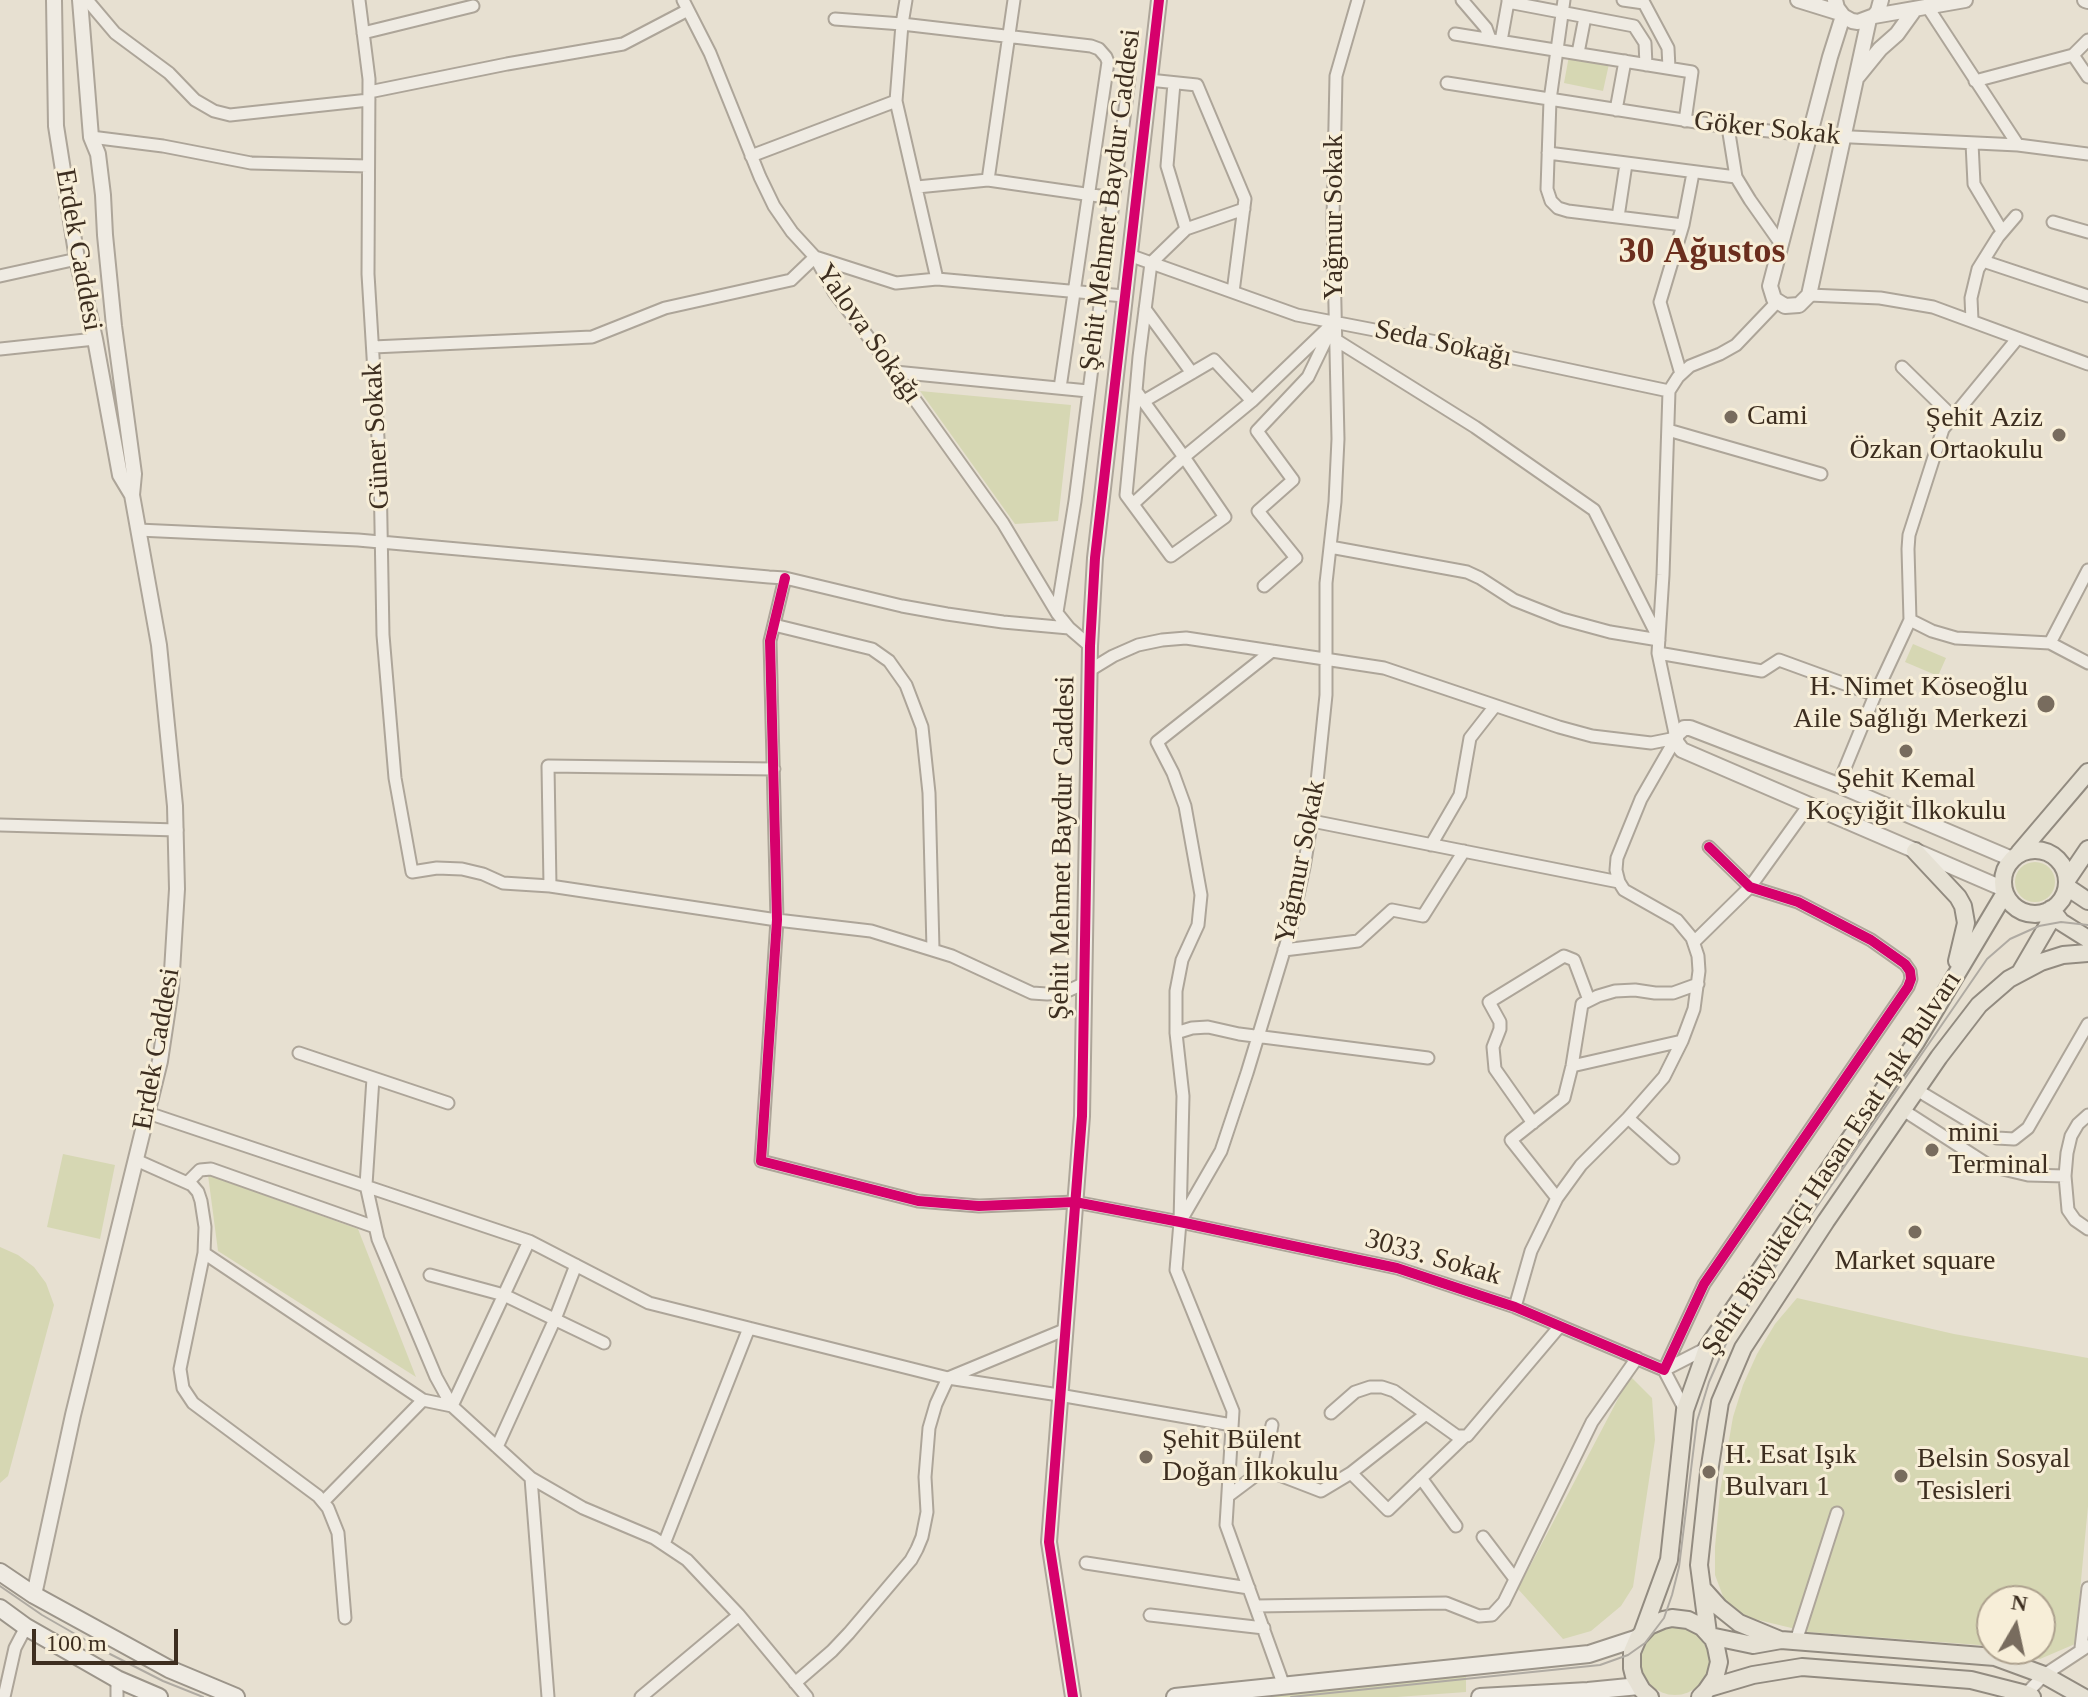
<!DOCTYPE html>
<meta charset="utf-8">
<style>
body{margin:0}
#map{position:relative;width:2088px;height:1697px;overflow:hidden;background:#e7e0d1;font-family:"Times New Roman",serif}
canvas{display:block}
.north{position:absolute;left:1976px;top:1585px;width:80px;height:80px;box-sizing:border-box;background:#f7eed8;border:2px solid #ada18e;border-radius:50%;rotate:9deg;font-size:22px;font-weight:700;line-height:32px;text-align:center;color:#3d2e20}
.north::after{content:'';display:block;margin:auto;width:28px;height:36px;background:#786c5e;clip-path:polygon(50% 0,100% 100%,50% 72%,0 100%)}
.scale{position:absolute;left:32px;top:1629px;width:146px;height:36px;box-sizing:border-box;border:4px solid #3d2e20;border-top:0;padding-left:10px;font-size:24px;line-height:28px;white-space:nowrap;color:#3d2e20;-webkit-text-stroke:6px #f7eed8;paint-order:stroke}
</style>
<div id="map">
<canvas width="2088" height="1697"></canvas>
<div class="north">N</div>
<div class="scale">100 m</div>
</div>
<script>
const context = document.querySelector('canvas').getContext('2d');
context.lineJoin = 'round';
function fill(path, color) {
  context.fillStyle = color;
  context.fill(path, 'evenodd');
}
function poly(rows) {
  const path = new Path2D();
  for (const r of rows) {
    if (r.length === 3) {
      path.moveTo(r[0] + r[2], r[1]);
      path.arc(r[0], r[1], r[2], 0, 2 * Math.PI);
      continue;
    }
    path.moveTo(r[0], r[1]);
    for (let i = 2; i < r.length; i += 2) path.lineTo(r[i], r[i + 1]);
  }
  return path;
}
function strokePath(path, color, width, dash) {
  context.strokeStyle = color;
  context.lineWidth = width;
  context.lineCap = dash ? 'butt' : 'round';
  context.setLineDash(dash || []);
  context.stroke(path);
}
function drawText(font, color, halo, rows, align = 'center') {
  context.font = font + ' "Times New Roman",serif';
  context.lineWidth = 6;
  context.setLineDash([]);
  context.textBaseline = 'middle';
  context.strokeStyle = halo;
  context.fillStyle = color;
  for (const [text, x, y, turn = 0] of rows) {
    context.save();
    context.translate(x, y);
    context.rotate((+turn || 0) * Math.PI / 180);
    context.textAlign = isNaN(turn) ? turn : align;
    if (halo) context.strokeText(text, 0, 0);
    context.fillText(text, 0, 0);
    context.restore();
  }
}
fill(poly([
 [1569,56,1609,64,1603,91,1564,83],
 [920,391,1071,405,1058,521,1015,524],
 [1913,644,1946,658,1938,676,1905,662],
 [2035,882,20],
 [63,1154,115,1165,100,1239,47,1227],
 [208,1175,358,1229,416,1377,218,1251],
 [0,1247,18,1255,34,1267,46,1283,54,1305,8,1476,0,1483],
 [1797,1298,1954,1334,2088,1358,2088,1506,2075,1644,2040,1659,2003,1649,2040,1649,2040,1601,1992,1601,1992,1646,1808,1632,1746,1617,1734,1610,1724,1599,1715,1575,1715,1547,1720,1492,1733,1417,1743,1385,1757,1354,1775,1324],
 [1630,1376,1652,1398,1655,1440,1633,1587,1621,1606,1591,1631,1563,1639,1518,1589],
 [1675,1661,34],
 [1466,1675,1466,1692,1397,1697,1248,1697]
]), '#d6d7b3');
const minor = poly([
 [87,0,115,33,169,73,195,100,214,111,230,115,369,100],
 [359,0,369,79,368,274,380,471,383,635,395,778,412,872,437,868,462,869,483,874,503,883,550,886,777,920,871,931,952,956,1032,993,1047,994,1063,993,1085,983],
 [683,0,710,53,760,177,774,206,792,232,815,257,834,292,895,372,1003,523,1057,613,1069,628,1090,646],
 [906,0,902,24,896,101,937,279],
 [1014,0,988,180,1113,198],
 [1462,0,1486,28,1490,39],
 [1508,0,1508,2,1634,26,1645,43,1646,65],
 [1564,0,1550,100,1547,189,1551,201,1558,208,1568,211,1683,225,1693,173],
 [1623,0,1644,3,1668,48,1669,68],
 [1927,6,2018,145],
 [835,19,902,24,1091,46,1099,49,1106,57,1108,62,1060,388],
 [363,33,473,6],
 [1455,34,1692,72,1685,121],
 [1501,41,1508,2],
 [1578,53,1585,17],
 [2073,55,2088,40],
 [1149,80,1197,85,1245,199,1233,292],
 [1975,81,2073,55,2088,77],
 [1174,83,1167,166,1186,229],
 [1447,83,1728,127,1810,135,2018,145,2088,154],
 [369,92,507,64,623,44,688,10],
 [1616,110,1625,61],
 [1728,127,1736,177,1750,200,1781,244],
 [91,137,163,146,251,163,368,166],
 [1972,143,1974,184,2002,231],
 [1548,153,1736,177],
 [751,156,896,101],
 [917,187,988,180],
 [1618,217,1626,164],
 [2053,222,2088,232],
 [1129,255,1297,315,1447,344,1669,391],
 [1983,261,2088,296],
 [0,276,77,259],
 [1809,295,1880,298,1933,307,2088,364],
 [1145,309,1192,373],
 [1972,320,1971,298,1978,269,1998,237,2016,216],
 [1336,340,1475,427,1594,510,1658,637],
 [373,347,592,337,665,308,791,280,815,257,896,283,937,279,1124,296],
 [0,349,95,339],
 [1902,367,1953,417],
 [895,372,1088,391],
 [1681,374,1660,302,1683,225],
 [1136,391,1184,457,1225,517,1171,556,1126,495,1136,391,1139,357,1151,263,1186,229,1244,209],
 [1144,401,1214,360,1252,401],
 [1668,430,1821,474],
 [1133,504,1184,457,1252,401,1328,328],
 [138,530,358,540,769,577,785,578,902,606,947,614,1003,622,1069,628],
 [1330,547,1467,572,1480,578,1514,600,1562,619,1610,632,1659,640],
 [785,578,770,641,777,920,761,1161,918,1201,979,1206,1075,1202,1180,1222,1397,1268,1515,1307,1664,1370,1704,1284,1908,987,1911,979,1910,971,1905,964,1871,940,1798,902,1750,887,1709,847],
 [1264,586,1296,558,1258,511,1293,480,1257,431,1308,377,1334,323],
 [1057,612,1075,501,1129,78],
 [1910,620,1932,631,1956,638,2050,643,2088,663],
 [774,625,872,649,889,661,906,685,922,727,929,793,933,949],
 [2050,643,2088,570],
 [1272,651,1157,742,1173,773,1185,806,1201,895,1198,925,1182,960,1176,991,1176,1033,1183,1096,1180,1222,1176,1270,1233,1411,1226,1525,1284,1686],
 [1658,653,1762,671,1779,660,1875,695],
 [1090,670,1113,656,1138,645,1162,640,1186,638,1384,668,1559,727,1592,736,1651,743,1676,738],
 [1838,785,1875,695,1910,620,1908,549,1909,535,1943,429,2017,339],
 [1312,821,1619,882],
 [0,825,177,830],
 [1431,845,1460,795,1470,738,1495,706],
 [550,886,548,766,774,769],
 [1694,942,1750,887,1809,805],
 [1284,950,1358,941,1392,910,1423,916,1464,851],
 [1176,1033,1192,1028,1208,1027,1239,1034,1428,1058],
 [299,1053,448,1103],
 [1572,1066,1682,1041],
 [373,1078,366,1185,378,1239,436,1377,452,1406,531,1478,583,1508,654,1538,687,1560,739,1615,807,1697],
 [1917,1090,1997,1138,2014,1139,2028,1128,2088,1024],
 [1903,1110,1990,1166,2028,1175,2065,1176],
 [148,1113,529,1241,649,1303,948,1378,1059,1395,1232,1425],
 [2088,1115,2078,1124,2071,1136,2067,1153,2065,1176,2068,1210,2075,1220,2088,1229],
 [1628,1118,1673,1158],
 [1533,1123,1495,1069,1493,1047,1500,1029,1500,1022,1489,1002,1564,956,1574,960,1589,1000],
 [136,1160,192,1185,198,1192,201,1201,205,1227,204,1253,180,1369,183,1388,193,1403,318,1496,328,1508,338,1533,345,1618],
 [188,1182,200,1170,211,1169,375,1227],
 [1557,1198,1511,1140,1564,1098,1572,1066,1582,1004,1598,996,1615,991,1635,990,1655,993,1673,993,1698,984],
 [1180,1222,1221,1151,1247,1073,1291,928,1304,867,1315,801,1326,695,1326,583,1335,502,1338,439,1333,219,1336,76,1358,0],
 [204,1253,423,1400,452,1406,529,1241],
 [430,1275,504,1295,604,1343],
 [1515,1307,1531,1251,1557,1198,1581,1165,1628,1118,1664,1077,1682,1041,1694,1009,1699,971,1698,956,1692,938,1677,920,1624,890,1619,882,1616,870,1617,858,1641,799,1676,738,1658,653,1663,575,1669,391,1678,377,1690,366,1720,354,1736,345,1777,302],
 [1685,1410,1664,1370,1707,1348],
 [1331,1413,1355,1392,1370,1387,1382,1387,1394,1391,1457,1436,1467,1436,1560,1326],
 [497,1447,555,1319,576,1265],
 [1264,1469,1272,1425],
 [1351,1473,1426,1414],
 [531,1478,548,1697],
 [1421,1478,1456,1526],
 [1228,1496,1264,1469,1321,1491,1351,1473,1388,1510,1464,1437],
 [323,1502,423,1400],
 [1483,1537,1515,1579],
 [664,1544,749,1328],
 [1086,1563,1249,1588],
 [1256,1606,1446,1603,1479,1616,1492,1615,1504,1602,1592,1422,1637,1358],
 [1150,1615,1264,1628],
 [1796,1641,1837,1513],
 [2081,1648,2088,1588],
 [795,1683,832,1651,849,1633,911,1560,917,1549,922,1537,927,1512,925,1477,929,1428,936,1404,948,1378,1064,1330],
 [2024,1696,2044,1675,2088,1646],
 [4,1697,15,1648,26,1627],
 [117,1697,117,1679],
 [641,1697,739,1615]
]);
const tertiary = poly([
 [54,0,56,126,77,259,95,339,120,475,132,495],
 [1798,0,1840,13],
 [1835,0,1837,8,1843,16,1852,21,1858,22,1874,16,1878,11,1881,0],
 [2085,0,2088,1],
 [1843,16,1830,57,1770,286,1774,299,1785,306,1799,305,1809,295,1869,19],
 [1874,16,1965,0],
 [1858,76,1880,49,1897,34,1915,9],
 [2004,889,1682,750,1676,742,1676,735,1684,728,1690,728,1838,785,2012,859],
 [34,1595,73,1415,160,1061,171,988,177,889,175,806,159,645,132,495,134,474,114,326,105,235,103,195,98,154,91,137,80,0],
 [1073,1697,1049,1542,1082,1116,1090,646,1095,558,1159,0]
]);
const secondary = poly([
 [0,1572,34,1595,169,1669,236,1697],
 [0,1608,26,1627,117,1679,159,1697],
 [1175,1697,1589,1654,1638,1638],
 [1480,1697,1588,1691,1639,1686]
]);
const primary = poly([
 [2035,882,32],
 [1915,851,1958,897,1963,906,1966,923,1957,961],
 [2019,853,2088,772],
 [2067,880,2088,849],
 [2067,887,2088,901],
 [2051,909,2061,922,2088,939],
 [2021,971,2049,923,2048,911],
 [1702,1588,1719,1607,1739,1623,1780,1640],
 [1643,1631,1669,1560,1685,1410,1707,1348,1916,1042,2005,893],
 [1708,1633,1699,1565,1709,1472,1720,1402,1743,1348,1826,1221,1939,1057,1979,1005,2009,979,2041,962,2063,955,2088,953],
 [1710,1636,1753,1645,1781,1640,1995,1657,2044,1675,2083,1697],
 [1709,1688,1753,1675,1802,1667,1971,1680,2026,1694,2032,1697],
 [1650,1697,1642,1690,1634,1676,1632,1668,1632,1652,1638,1638,1649,1626,1663,1620,1672,1618,1688,1620,1702,1627,1713,1639,1716,1647,1719,1662,1715,1678,1706,1691,1700,1697]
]);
strokePath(minor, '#ada599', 15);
strokePath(tertiary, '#ada599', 18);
strokePath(secondary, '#9c958a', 20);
strokePath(primary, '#928b80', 20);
strokePath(minor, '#efebe3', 11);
strokePath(tertiary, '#efebe3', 14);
strokePath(secondary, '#efebe3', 16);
strokePath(primary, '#e6e1d4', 16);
strokePath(poly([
 [0,1586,42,1615,110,1654,163,1681,203,1697],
 [1291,1697,1600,1665,1628,1655,1645,1643,1664,1618,1672,1595,1679,1567,1697,1421,1709,1382,1732,1330,1987,959,2010,939,2039,926,2061,922,2088,925]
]), '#afaaa2', 2);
strokePath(poly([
 [785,578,770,641,777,920,761,1161,918,1201,979,1206,1075,1202,1180,1222,1397,1268,1515,1307,1664,1370,1704,1284,1908,987,1911,979,1910,971,1905,964,1871,940,1798,902,1750,887,1709,847],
 [1073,1697,1049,1542,1082,1116,1090,646,1095,558,1159,0]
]), '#d6006c', 10);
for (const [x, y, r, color] of [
 [1731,417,8,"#786c5e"],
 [2059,435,8,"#786c5e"],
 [2046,704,10,"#786c5e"],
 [1906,751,8,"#786c5e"],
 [1932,1150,8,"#786c5e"],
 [1915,1232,8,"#786c5e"],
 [1146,1457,8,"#786c5e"],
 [1709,1472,8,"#786c5e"],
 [1901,1476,8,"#786c5e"]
]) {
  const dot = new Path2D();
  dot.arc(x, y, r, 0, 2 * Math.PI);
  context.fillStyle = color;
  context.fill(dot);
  strokePath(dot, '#f7eed8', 3);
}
drawText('28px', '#3d2e20', '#f7eed8', [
 ["Göker Sokak",1767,129,6],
 ["Şehit Mehmet Baydur Caddesi",1111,200,-83],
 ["Yağmur Sokak",1335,217,-90],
 ["Erdek Caddesi",78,250,80],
 ["Yalova Sokağı",868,334,55],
 ["Seda Sokağı",1443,344,12],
 ["Güner Sokak",377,436,-93],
 ["Şehit Mehmet Baydur Caddesi",1063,848,-89],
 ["Yağmur Sokak",1301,862,-79],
 ["Erdek Caddesi",157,1049,-80],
 ["Şehit Büyükelçi Hasan Esat Işık Bulvarı",1832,1164,-57],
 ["3033. Sokak",1433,1258,16]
]);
drawText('28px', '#3d2e20', '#f7eed8', [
 ["Cami",1747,417],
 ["Şehit Aziz",2043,419,"right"],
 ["Özkan Ortaokulu",2043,451,"right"],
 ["H. Nimet Köseoğlu",2028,688,"right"],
 ["Aile Sağlığı Merkezi",2028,720,"right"],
 ["Şehit Kemal",1906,780,"center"],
 ["Koçyiğit İlkokulu",1906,812,"center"],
 ["mini",1948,1134],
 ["Terminal",1948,1166],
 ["Market square",1915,1262,"center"],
 ["Şehit Bülent",1162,1441],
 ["Doğan İlkokulu",1162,1473],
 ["H. Esat Işık",1725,1456],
 ["Bulvarı 1",1725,1488],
 ["Belsin Sosyal",1917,1460],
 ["Tesisleri",1917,1492]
], 'left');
drawText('bold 36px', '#6b2e1e', '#f7eed8', [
 ["30 Ağustos",1702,253]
]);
</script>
